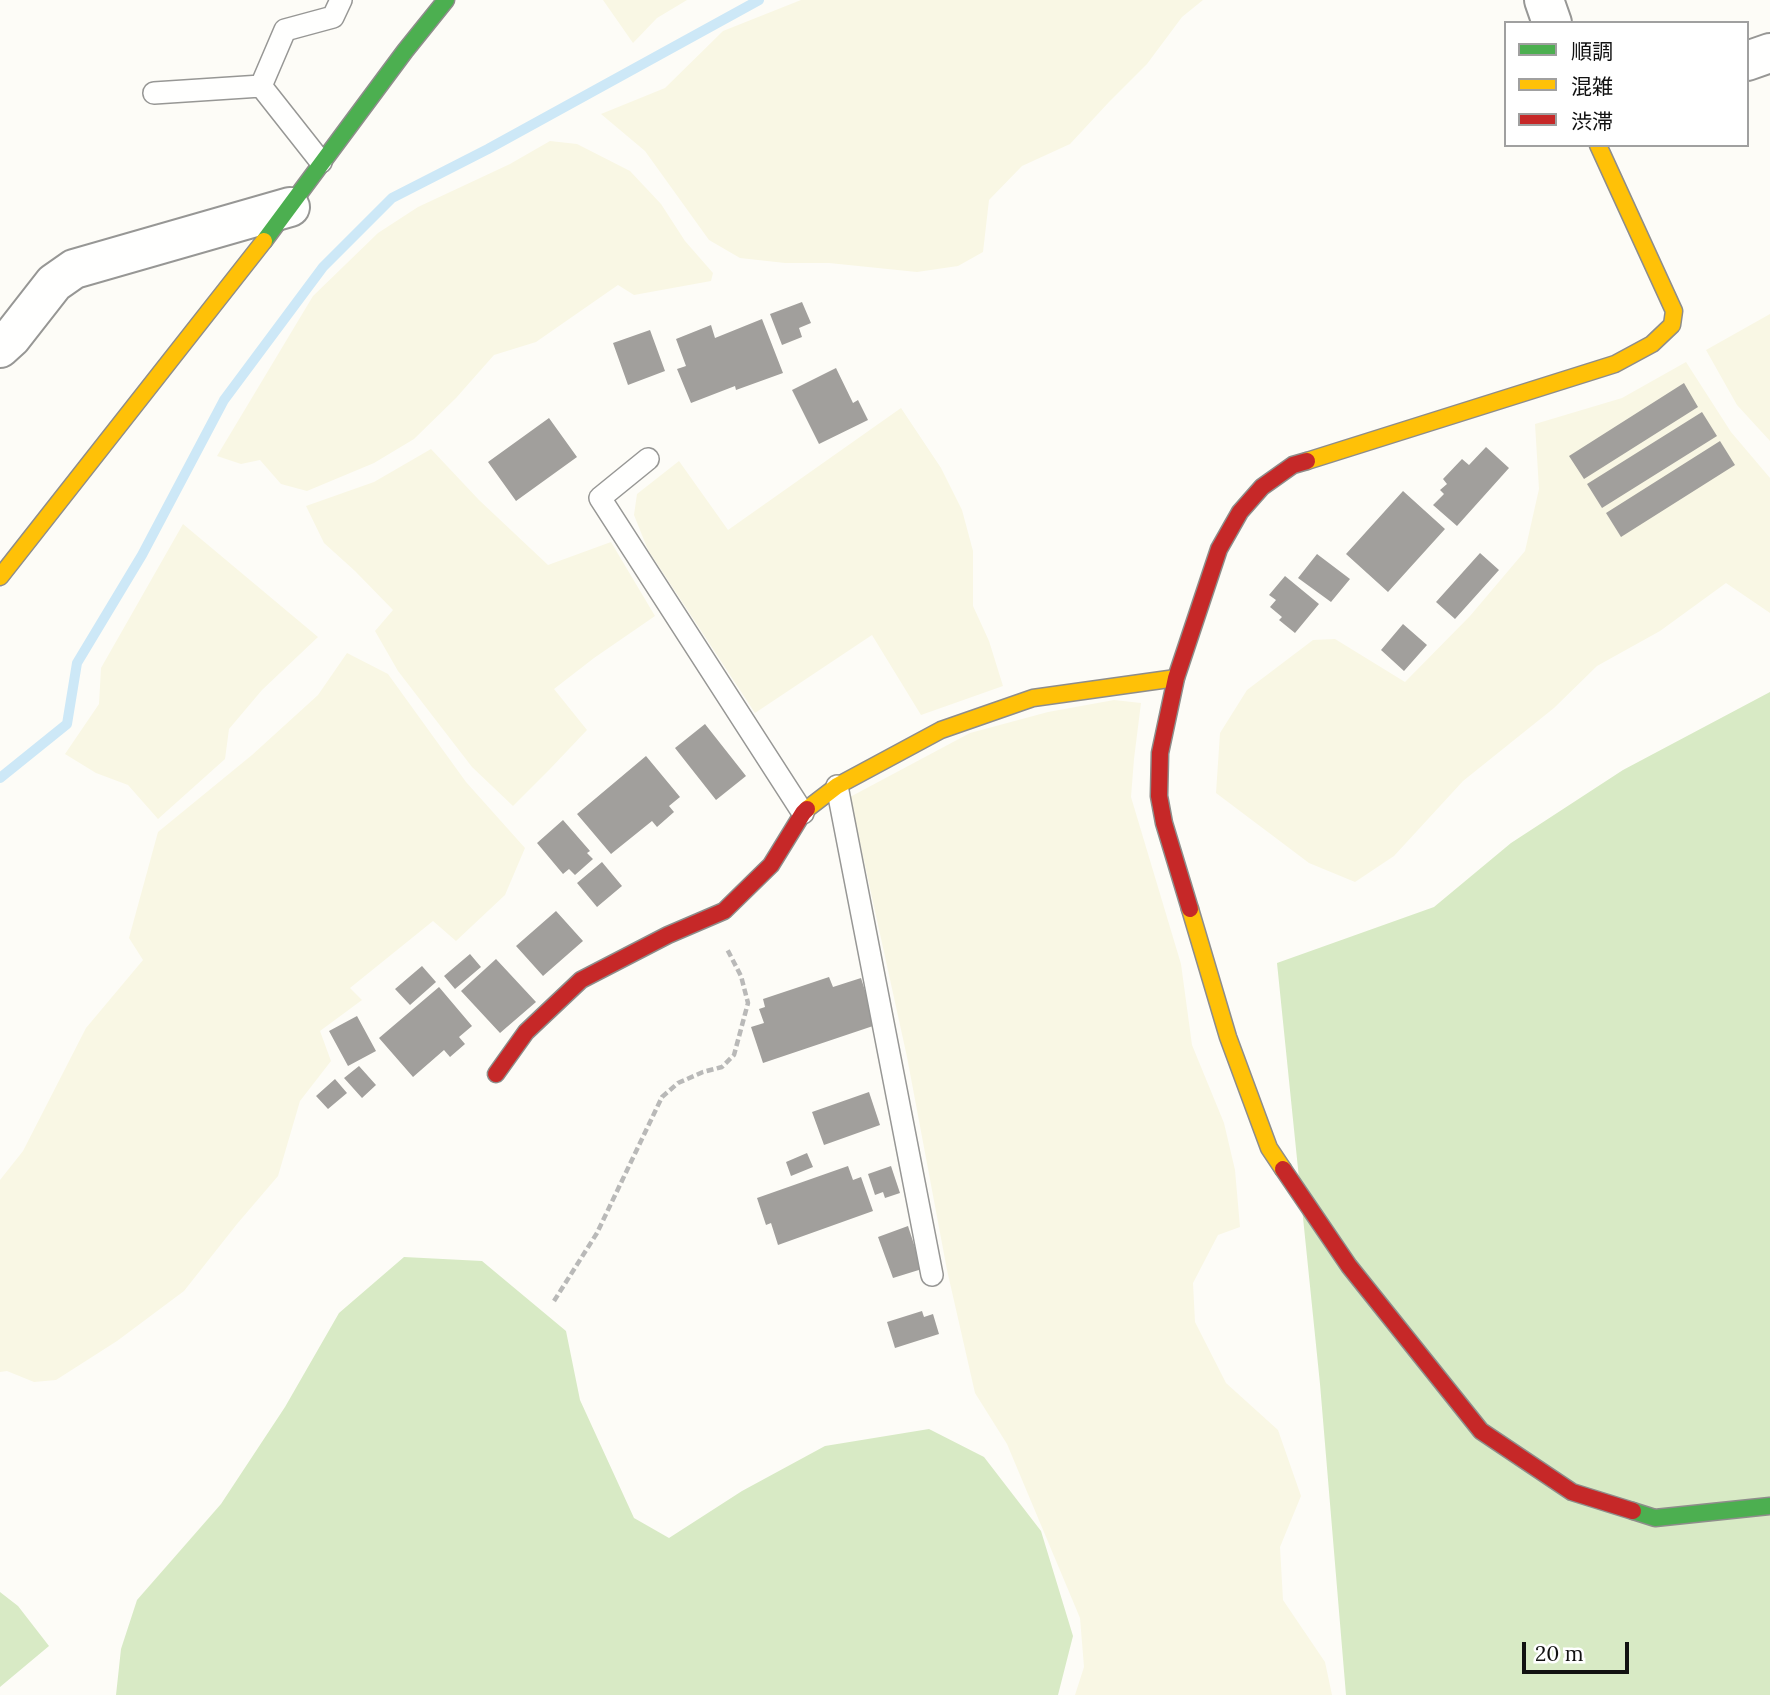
<!DOCTYPE html>
<meta charset="utf-8">
<style>
body{margin:0}
#map{position:relative;width:1770px;height:1695px;overflow:hidden;background:#fdfcf7;font-family:Lora,"Noto Sans JP",serif}
canvas{display:block}
.legend{position:absolute;left:1504px;top:21px;width:245px;height:126px;box-sizing:border-box;background:#fff;border:2px solid #a0a0a0;margin:0;padding:9px 12px;list-style:none;font-size:21px;color:#111}
.legend li{display:flex;align-items:center;gap:14px;height:35px}
.legend b{width:35px;border:2px solid #a0a0a0}
.scale{position:absolute;left:1522px;top:1642px;width:107px;height:32px;box-sizing:border-box;border:4px solid #111;border-top:0;padding-left:9px;font-size:21px;line-height:24px;white-space:nowrap;color:#111;-webkit-text-stroke:5px #fff;paint-order:stroke}
</style>
<div id="map">
<canvas width="1770" height="1695"></canvas>
<ul class="legend">
<li><b style="height:9px;background:#4caf50"></b>順調</li>
<li><b style="height:9px;background:#ffc107"></b>混雑</li>
<li><b style="height:9px;background:#c62828"></b>渋滞</li>
</ul>
<div class="scale">20 m</div>
</div>
<script>
const context = document.querySelector('canvas').getContext('2d');
context.lineJoin = 'round';
function fill(path, color) {
  context.fillStyle = color;
  context.fill(path, 'evenodd');
}
function poly(rows) {
  const path = new Path2D();
  for (const r of rows) {
    path.moveTo(r[0], r[1]);
    for (let i = 2; i < r.length; i += 2) path.lineTo(r[i], r[i + 1]);
  }
  return path;
}
function strokePath(path, color, width, dash) {
  context.strokeStyle = color;
  context.lineWidth = width;
  context.lineCap = dash ? 'butt' : 'round';
  context.setLineDash(dash || []);
  context.stroke(path);
}
fill(poly([
 [603,0,687,0,657,18,633,43],
 [801,0,1203,0,1182,17,1147,64,1109,102,1070,144,1022,166,989,200,983,252,958,266,917,272,829,263,785,263,740,258,709,240,645,151,601,114,665,88,723,31],
 [550,141,577,144,630,171,661,204,685,241,713,273,711,281,634,295,618,285,536,342,494,355,456,398,414,439,374,463,307,491,281,484,260,460,241,464,217,456,313,296,378,233,418,207,510,164],
 [1770,314,1770,441,1737,405,1706,350],
 [1686,362,1731,432,1770,478,1770,613,1726,583,1660,631,1597,666,1554,708,1463,781,1394,856,1355,882,1309,863,1216,793,1220,733,1247,690,1313,640,1335,639,1405,682,1470,616,1525,551,1539,489,1535,424,1622,398],
 [901,408,941,468,962,510,973,551,973,606,989,641,1003,686,921,715,872,635,755,713,648,550,634,515,637,494,679,461,728,530],
 [431,449,479,500,548,565,611,542,655,616,594,658,554,689,587,730,549,770,513,806,472,767,398,671,375,631,393,610,355,571,324,543,306,506,374,482],
 [183,524,318,637,262,690,229,729,225,759,158,819,128,785,96,773,65,754,99,704,101,668],
 [347,653,388,674,466,782,525,848,505,895,456,941,433,921,350,988,362,1000,320,1031,331,1061,300,1101,278,1176,237,1224,184,1291,117,1341,56,1380,34,1382,7,1371,0,1372,0,1180,23,1151,86,1028,143,960,129,938,158,832,252,755,318,695],
 [1114,700,1141,703,1134,759,1131,797,1181,964,1192,1045,1224,1123,1235,1170,1240,1227,1218,1235,1193,1283,1195,1322,1226,1383,1278,1430,1301,1496,1280,1547,1283,1600,1325,1662,1332,1695,1075,1695,1084,1667,1080,1618,1007,1444,975,1393,947,1270,907,1057,850,797,970,733,1048,712]
]), '#f9f7e4');
fill(poly([
 [1770,692,1770,1695,1346,1695,1320,1384,1277,963,1434,907,1511,843,1623,770],
 [404,1257,482,1261,566,1331,580,1400,634,1518,669,1538,742,1491,825,1446,929,1429,984,1457,1041,1531,1073,1636,1058,1695,116,1695,121,1649,137,1600,221,1504,285,1407,339,1313],
 [0,1592,18,1606,49,1646,0,1687]
]), '#d8eac5');
strokePath(poly([
 [0,778,67,724,77,663,142,555,224,400,323,267,392,198,488,149,759,0]
]), '#cde8f7', 10);
fill(poly([
 [802,302,811,323,799,328,802,337,782,345,770,314],
 [762,319,783,373,736,390,735,386,691,403,677,369,686,366,676,339,711,325,715,338],
 [650,330,665,371,628,385,613,343],
 [836,368,853,403,858,400,868,420,819,444,792,390],
 [1684,383,1698,407,1584,479,1569,456],
 [1702,412,1717,436,1602,508,1587,484],
 [549,418,577,457,516,501,488,462],
 [1720,441,1735,465,1621,537,1606,513],
 [1486,447,1509,468,1457,526,1433,505,1444,494,1440,490,1447,484,1443,479,1462,459,1469,465],
 [1403,491,1445,529,1388,592,1346,554],
 [1480,553,1499,570,1455,619,1436,602],
 [1317,554,1350,579,1331,602,1298,578],
 [1285,576,1319,604,1295,633,1279,620,1282,617,1270,607,1276,600,1269,595],
 [1403,624,1427,645,1404,671,1381,650],
 [705,724,746,776,716,800,675,748],
 [646,756,680,797,669,806,674,812,657,827,652,821,611,854,577,814],
 [563,820,590,851,587,853,593,859,575,875,569,869,563,874,537,843],
 [602,862,622,886,597,907,577,883],
 [556,911,583,941,543,976,516,946],
 [470,954,481,967,455,989,444,976],
 [496,959,536,1002,500,1033,461,991],
 [422,966,436,982,410,1005,395,989],
 [829,977,833,987,861,978,876,1025,763,1063,751,1027,764,1023,759,1009,765,1007,763,999],
 [439,987,472,1026,459,1037,465,1044,450,1057,444,1050,413,1077,379,1038],
 [357,1016,376,1051,348,1066,329,1031],
 [359,1066,376,1085,362,1098,344,1078],
 [335,1079,347,1093,328,1109,316,1096],
 [869,1092,880,1125,824,1145,812,1112],
 [807,1153,813,1167,791,1176,786,1162],
 [848,1166,853,1180,861,1177,873,1211,778,1245,771,1223,766,1225,757,1198],
 [891,1166,900,1193,885,1198,883,1192,875,1195,868,1174],
 [908,1226,922,1269,893,1278,878,1237],
 [922,1311,924,1317,933,1314,939,1334,895,1348,887,1322]
]), '#a19f9c');
const lane = poly([
 [154,93,261,86],
 [321,162,261,86,285,30,333,17,341,0],
 [648,459,600,498,803,813],
 [837,786,932,1275]
]);
const street = poly([
 [1544,0,1552,23],
 [1747,61,1770,53],
 [0,348,11,338,54,283,74,269,290,207]
]);
const fast = poly([
 [264,241,405,51,446,0],
 [1633,1511,1655,1518,1770,1506]
]);
const slow = poly([
 [1307,461,1615,364,1652,344,1672,325,1674,311,1598,145],
 [0,577,264,241],
 [807,809,837,786,941,730,1033,698,1176,678],
 [1190,909,1228,1037,1269,1148,1283,1169]
]);
const jam = poly([
 [1190,909,1164,823,1159,796,1160,753,1176,678,1219,549,1240,512,1262,487,1293,465,1307,461],
 [496,1074,526,1032,581,980,668,935,724,911,771,865,803,813,807,809],
 [1283,1169,1349,1266,1481,1431,1572,1492,1633,1511]
]);
strokePath(lane, '#979795', 24);
strokePath(street, '#979795', 42);
strokePath(fast, '#8e8d8b', 19);
strokePath(slow, '#8e8d8b', 19);
strokePath(jam, '#8e8d8b', 19);
strokePath(poly([
 [554,1301,597,1233,662,1097,678,1083,703,1072,722,1067,734,1055,748,1003,741,976,727,949]
]), '#b9b9b8', 4.5, [7, 3.5]);
strokePath(lane, '#fffffe', 21);
strokePath(street, '#fffffe', 38);
strokePath(fast, '#4caf50', 16);
strokePath(slow, '#ffc107', 16);
strokePath(jam, '#c62828', 16);
</script>
